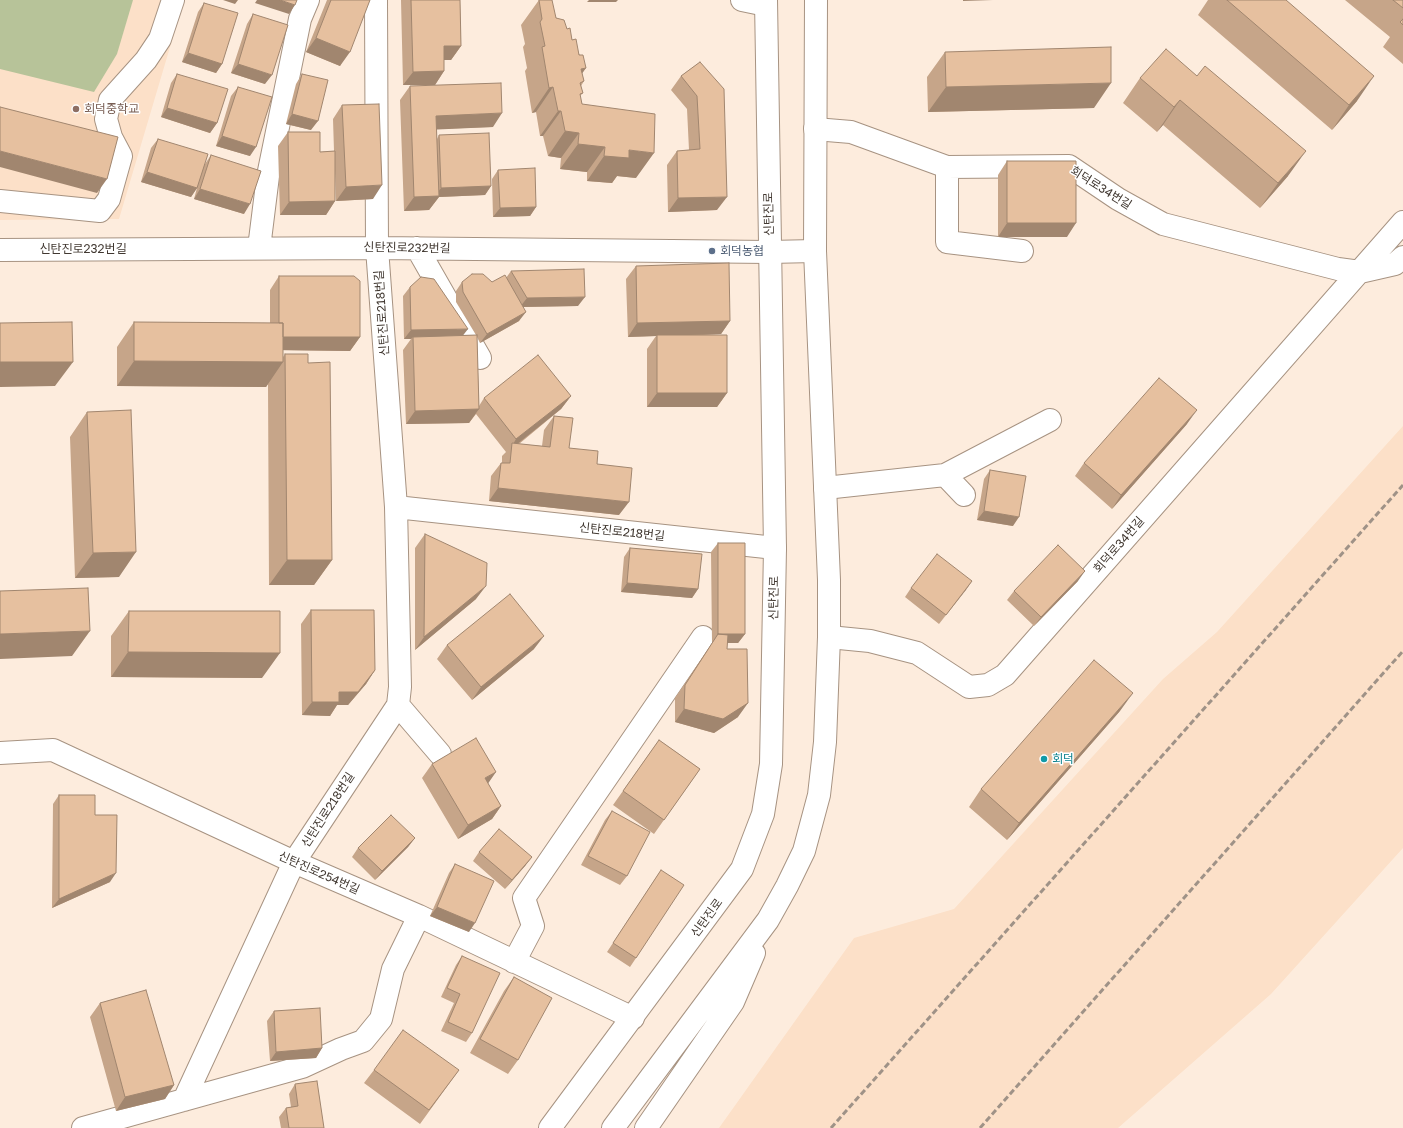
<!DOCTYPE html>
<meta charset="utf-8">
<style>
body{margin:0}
canvas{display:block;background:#fdecdd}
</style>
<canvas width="1403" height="1128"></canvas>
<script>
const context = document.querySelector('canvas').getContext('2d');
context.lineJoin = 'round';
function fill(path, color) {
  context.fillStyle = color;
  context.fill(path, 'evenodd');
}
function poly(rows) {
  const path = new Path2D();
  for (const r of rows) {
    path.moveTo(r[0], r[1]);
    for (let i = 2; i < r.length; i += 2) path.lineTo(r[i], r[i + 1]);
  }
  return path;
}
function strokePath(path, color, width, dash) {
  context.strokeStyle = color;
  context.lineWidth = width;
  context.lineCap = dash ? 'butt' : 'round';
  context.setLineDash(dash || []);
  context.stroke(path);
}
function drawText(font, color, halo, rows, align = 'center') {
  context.font = font + ' "Golos Text","Noto Sans KR",sans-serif';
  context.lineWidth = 3;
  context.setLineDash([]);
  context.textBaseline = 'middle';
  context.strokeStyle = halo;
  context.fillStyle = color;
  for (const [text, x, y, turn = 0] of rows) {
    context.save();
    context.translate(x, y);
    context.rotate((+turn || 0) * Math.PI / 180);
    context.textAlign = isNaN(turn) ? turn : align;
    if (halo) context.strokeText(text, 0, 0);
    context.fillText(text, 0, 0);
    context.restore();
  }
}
fill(poly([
 [0,0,184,0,119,219,0,220],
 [1403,426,1403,848,1271,994,1118,1128,719,1128,854,938,954,909,1163,679,1217,632]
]), '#fce0c8');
fill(poly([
 [0,0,133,0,117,54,94,92,0,69]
]), '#b7c399');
const minor = poly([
 [742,0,766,5],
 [815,129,851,132,947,167,1069,166,1118,199,1163,224,1338,269,1360,272,1395,264,1403,257],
 [947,167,947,242,1022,251],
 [0,201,100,211,109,199,121,156,111,137,106,119,110,100,146,60,160,39,173,0],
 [259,248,268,176,300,19,308,0],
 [417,248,480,358],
 [0,250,377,248,769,252,815,251],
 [945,475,964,495],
 [825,488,945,475,1050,420],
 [396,507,775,548],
 [829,637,870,641,917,653,969,687,988,685,1005,675,1403,222],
 [398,705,440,754],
 [0,753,53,750,294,862,419,916,633,1018],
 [514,962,533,926,524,898,703,637],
 [184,1100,294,862,398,705,400,687,396,507,377,248,376,0],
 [83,1128,302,1067,341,1049,363,1041,381,1019,393,969,419,916]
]);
const major = poly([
 [550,1128,742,869,763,814,771,764,775,548,766,0],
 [613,1128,768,920,787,886,804,851,819,795,825,742,829,637,829,580,815,251,816,0],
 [646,1128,733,1002,754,953]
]);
strokePath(minor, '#a79382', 24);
strokePath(major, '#a79382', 24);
strokePath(minor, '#fff', 22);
strokePath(major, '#fff', 22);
strokePath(poly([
 [831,1128,1403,485],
 [980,1128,1403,651]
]), '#9f9287', 3, [6, 3]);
fill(poly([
 [327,0,370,0,340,66,306,52],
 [401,0,460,0,461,46,451,60,444,60,444,71,435,85,403,85],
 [539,0,567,29,586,68,582,73,584,81,581,86,583,93,580,96,582,104,636,178,617,176,612,183,587,181,587,172,560,169,561,158,548,156,543,136,540,136,536,112,532,113,525,71,527,68,523,47,525,44,521,25],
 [1208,0,1286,0,1357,101,1332,130,1198,15],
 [1345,0,1403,0,1403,64,1383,47,1390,37],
 [204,3,222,64,216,73,182,62,198,12],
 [253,14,265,84,231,73,247,24],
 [945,52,1094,108,928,112,927,77],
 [700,62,717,210,668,212,667,165,677,151,689,150,687,109,671,90,681,76],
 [177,74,217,123,210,133,161,117,171,83],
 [302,74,311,130,286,124,296,84],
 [1197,76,1288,176,1260,208,1163,125,1157,132,1123,103,1140,78],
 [410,86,493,127,436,129,437,139,439,135,491,186,485,195,439,197,429,210,404,211,400,100],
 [238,87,250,156,216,146,231,96],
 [342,105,373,199,336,201,335,171,335,201,326,215,280,215,278,146,288,132,320,152,334,151,333,119],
 [158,139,205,164,211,155,244,214,194,199,197,188,191,197,141,182,151,148],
 [1007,161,1067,237,998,237,998,175],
 [498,170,536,207,530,216,493,217,492,179],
 [636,266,730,321,721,334,704,335,727,393,717,407,647,407,647,349,656,336,628,337,626,279],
 [511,271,578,306,523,307,519,321,480,343,477,337,479,406,484,398,571,396,561,409,519,444,542,446,544,430,554,416,569,448,597,464,619,515,489,501,491,476,501,463,502,463,502,456,506,452,476,414,469,423,406,424,403,350,411,339,404,339,403,296,410,287,463,335,476,335,456,302,456,291,462,282,492,282,506,278],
 [279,276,360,337,350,351,283,350,283,357,285,354,308,363,332,560,314,585,269,585,268,384,266,387,117,386,117,347,134,322,270,323,270,290],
 [87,412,119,577,75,578,70,437],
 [1187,424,1112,509,1075,476,1084,463],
 [990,470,1013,526,977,520,984,479],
 [425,534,476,599,415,650,415,548],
 [718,543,745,634,738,643,727,643,727,649,738,717,714,733,675,722,675,698,712,643,711,552],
 [630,548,698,589,692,598,621,592,624,557],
 [972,581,939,624,905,597,911,588],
 [1078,581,1034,626,1007,600,1014,591],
 [311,610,375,670,366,684,348,705,337,705,330,716,302,715,301,624],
 [129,611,262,678,111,677,111,636],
 [447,645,534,649,472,700,437,659],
 [1120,711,1007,840,969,807,981,789],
 [659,740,700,769,654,834,613,805],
 [432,764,488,783,501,806,492,819,458,839,422,778],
 [59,795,95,815,110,882,52,908,53,804],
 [612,811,627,876,620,885,581,865,605,820],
 [415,838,408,847,375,880,352,857,358,848],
 [479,852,532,857,525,866,505,889,473,861],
 [455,864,469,932,430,916,449,873],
 [661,870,636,958,630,967,607,952],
 [462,956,472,1033,466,1042,441,1031,454,1003,441,997,456,965],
 [514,977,518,1060,508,1074,470,1053,504,991],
 [100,1003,174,1085,165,1099,116,1111,90,1017],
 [274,1011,322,1048,316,1058,270,1061,267,1021],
 [374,1070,459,1070,420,1124,364,1083],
 [295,1084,324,1128,281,1128,279,1117,286,1108,291,1107,289,1094]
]), '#c6a589');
fill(poly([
 [223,0,238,0,235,4],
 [257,0,280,0,295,5,289,14,255,3],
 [589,0,618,0,616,2,587,2],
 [963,0,993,0,963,1],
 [316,38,350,52,340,66,306,52],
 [444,46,461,46,451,60,434,60],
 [188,53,222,64,216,73,182,62],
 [238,64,272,75,265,84,231,73],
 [586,68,568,93,581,69],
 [444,71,435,85,403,85,413,72],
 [1374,76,1357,101,1332,130,1349,105],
 [1111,83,1094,108,928,112,946,87],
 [553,87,536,112,532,113,549,88],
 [1180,100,1163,125,1157,132,1174,107],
 [167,108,217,123,210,133,161,117],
 [558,111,561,111,543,136,540,136],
 [502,113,493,127,426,130,436,116],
 [292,114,318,121,311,130,286,124],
 [565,131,579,133,561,158,548,156],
 [222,136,256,147,250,156,216,146],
 [578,144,605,147,587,172,560,169],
 [629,150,654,153,636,178,617,176,612,183,587,181,604,156],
 [0,151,107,179,97,193,0,167],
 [1306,151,1288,176,1260,208,1278,183],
 [147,172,197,188,191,197,141,182],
 [382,185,373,199,336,201,346,187],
 [491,186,485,195,439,197,429,210,404,211,414,197,435,196,441,188],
 [200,189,250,204,244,214,194,199],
 [727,197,717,210,668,212,678,198],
 [335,201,326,215,280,215,289,202],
 [536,207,530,216,493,217,500,208],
 [1007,223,1076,223,1067,237,998,237],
 [585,297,578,306,520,307,527,298],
 [526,312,519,321,480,343,487,334],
 [730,321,721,334,657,336,657,335,656,336,628,337,637,323],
 [468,329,461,338,413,337,411,339,404,339,411,330],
 [279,337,360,337,350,351,270,350],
 [134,361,283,362,266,387,117,386],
 [0,362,73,362,55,386,0,387],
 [657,393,727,393,717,407,647,407],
 [571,396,561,409,511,449,512,446,516,439],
 [479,409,469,423,406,424,415,411],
 [1197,410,1187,424,1112,509,1121,495],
 [498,488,629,502,619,515,489,501],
 [984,511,1019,517,1013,526,977,520],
 [136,552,119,577,75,578,93,553],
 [287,560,332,560,314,585,269,585],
 [1085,571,1078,581,1034,626,1041,617],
 [972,581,966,590,939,624,946,615],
 [627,583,698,589,692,598,621,592],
 [486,586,476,599,415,650,424,637],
 [90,631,72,656,0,659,0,634],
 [718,634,711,643,718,634,745,634,738,643,712,643],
 [544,636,534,649,472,700,481,687],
 [128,652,280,653,262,678,111,677],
 [375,670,366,684,348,705,337,705,330,716,302,715,312,702,339,692],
 [1133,693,1120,711,1007,840,1019,823],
 [748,703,738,717,714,733,675,722,684,709],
 [496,772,487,785,485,778],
 [501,806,492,819,458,839,468,825],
 [415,838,408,847,375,880,382,871],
 [532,857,525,866,505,889,512,880],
 [116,873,110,882,52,908,59,899],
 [437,907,475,923,469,932,430,916],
 [322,1048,316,1058,270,1061,276,1052],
 [174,1085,165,1099,116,1111,125,1097]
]), '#a1866f');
const building = poly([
 [280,0,297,0,295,5,280,0],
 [331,0,370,0,350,52,316,38,331,0],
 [411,0,460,0,461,46,444,46,444,71,413,72,411,0],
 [539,0,552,0,556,18,564,20,567,29,570,28,572,40,576,39,579,55,583,55,586,68,581,69,584,81,580,83,583,93,580,94,582,104,655,114,654,153,629,150,629,158,604,156,605,147,578,144,579,133,565,131,561,111,558,111,553,87,549,88,542,47,545,46,540,22,542,19,539,0],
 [1227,0,1286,0,1374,76,1349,105,1227,0],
 [1393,0,1403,0,1403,8,1393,0],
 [204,3,238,13,222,64,188,53,204,3],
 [253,14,288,25,272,75,238,64,253,14],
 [1403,19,1403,25,1400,22,1403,19],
 [1111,47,1111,83,946,87,945,52,1111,47],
 [1166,49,1197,76,1205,66,1306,151,1278,183,1180,100,1174,107,1140,78,1166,49],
 [700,62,724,89,727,197,678,198,677,151,700,149,697,96,681,76,700,62],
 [177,74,228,89,217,123,167,108,177,74],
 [302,74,328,80,318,121,292,114,302,74],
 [501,83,502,113,436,116,439,196,414,197,410,86,501,83],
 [238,87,272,97,256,147,222,136,238,87],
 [379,104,382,185,346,187,342,105,379,104],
 [0,107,118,137,107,179,0,151,0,107],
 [288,132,320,132,320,152,335,151,335,201,289,202,288,132],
 [489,133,491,186,441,188,439,135,489,133],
 [158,139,208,154,197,188,147,172,158,139],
 [211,155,261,171,250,204,200,189,211,155],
 [1007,161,1076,161,1076,223,1007,223,1007,161],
 [535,168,536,207,500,208,498,170,535,168],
 [729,263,730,321,637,323,636,266,729,263],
 [584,269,585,297,527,298,511,271,584,269],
 [472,274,483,274,492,282,505,275,526,312,487,334,463,292,462,282,472,274],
 [279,276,354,276,360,281,360,337,283,337,283,323,279,323,279,276],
 [421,277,434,279,468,329,411,330,410,287,421,277],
 [72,322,73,362,0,362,0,323,72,322],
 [134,322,283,323,283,362,134,361,134,322],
 [477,335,479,409,415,411,413,337,477,335],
 [657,335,727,335,727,393,657,393,657,335],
 [285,354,308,354,308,363,330,362,332,560,287,560,285,354],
 [538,355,571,396,516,439,484,398,538,355],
 [1159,378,1197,410,1121,495,1084,463,1159,378],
 [131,410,136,552,93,553,87,412,131,410],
 [554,416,573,418,569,448,598,451,597,464,632,468,629,502,498,488,501,463,510,463,512,443,550,447,554,416],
 [990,470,1026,476,1019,517,984,511,990,470],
 [425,534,487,563,486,586,424,637,425,534],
 [718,543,745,543,745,634,718,634,718,543],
 [1058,545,1085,571,1041,617,1014,591,1058,545],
 [630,548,702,554,698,589,627,583,630,548],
 [937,554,972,581,946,615,911,588,937,554],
 [88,588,90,631,0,634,0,591,88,588],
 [510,594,544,636,481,687,447,645,510,594],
 [311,610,374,610,375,670,358,692,339,692,339,702,312,702,311,610],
 [129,611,280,611,280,653,128,652,129,611],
 [718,634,728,635,727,649,747,649,748,703,723,719,684,709,685,685,718,634],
 [1094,660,1133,693,1019,823,981,789,1094,660],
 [476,738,496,772,485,778,501,806,468,825,432,764,476,738],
 [659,740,700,769,664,820,623,791,659,740],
 [59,795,95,795,95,815,117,815,116,873,59,899,59,795],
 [612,811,650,832,627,876,588,856,612,811],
 [391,815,415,838,382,871,358,848,391,815],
 [499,829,532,857,512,880,479,852,499,829],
 [455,864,494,881,475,923,437,907,455,864],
 [661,870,684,885,636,958,613,943,661,870],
 [462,956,500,973,472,1033,448,1022,460,994,447,988,462,956],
 [514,977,552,998,518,1060,480,1039,514,977],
 [146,990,174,1085,125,1097,100,1003,146,990],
 [320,1008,322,1048,276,1052,274,1011,320,1008],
 [403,1030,459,1070,429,1110,374,1070,403,1030],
 [317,1081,324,1128,289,1128,286,1108,298,1106,295,1084,317,1081]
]);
fill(building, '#e6c09f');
strokePath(building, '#a1866f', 1);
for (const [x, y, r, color] of [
 [76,109,4,"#8d6e63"],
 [712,251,4,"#5c6f8a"],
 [1044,759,4,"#0f9aa8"]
]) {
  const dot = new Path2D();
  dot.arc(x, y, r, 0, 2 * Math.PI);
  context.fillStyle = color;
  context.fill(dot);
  strokePath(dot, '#fff', 1.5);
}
drawText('12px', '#785e54', '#fff', [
 ["회덕중학교",84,109]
], 'left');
drawText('12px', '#413831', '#fff', [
 ["회덕로34번길",1101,188,32],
 ["신탄진로",769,214,-91],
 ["신탄진로232번길",407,248,1],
 ["신탄진로232번길",83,249],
 ["신탄진로218번길",382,313,-94],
 ["신탄진로218번길",622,532,6],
 ["회덕로34번길",1119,545,-49],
 ["신탄진로",774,598,-89],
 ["신탄진로218번길",328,810,-57],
 ["신탄진로254번길",319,873,24],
 ["신탄진로",707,918,-54]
]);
drawText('12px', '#4e5e75', '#fff', [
 ["회덕농협",720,251]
], 'left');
drawText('12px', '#0d838f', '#fff', [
 ["회덕",1052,759]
], 'left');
</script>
